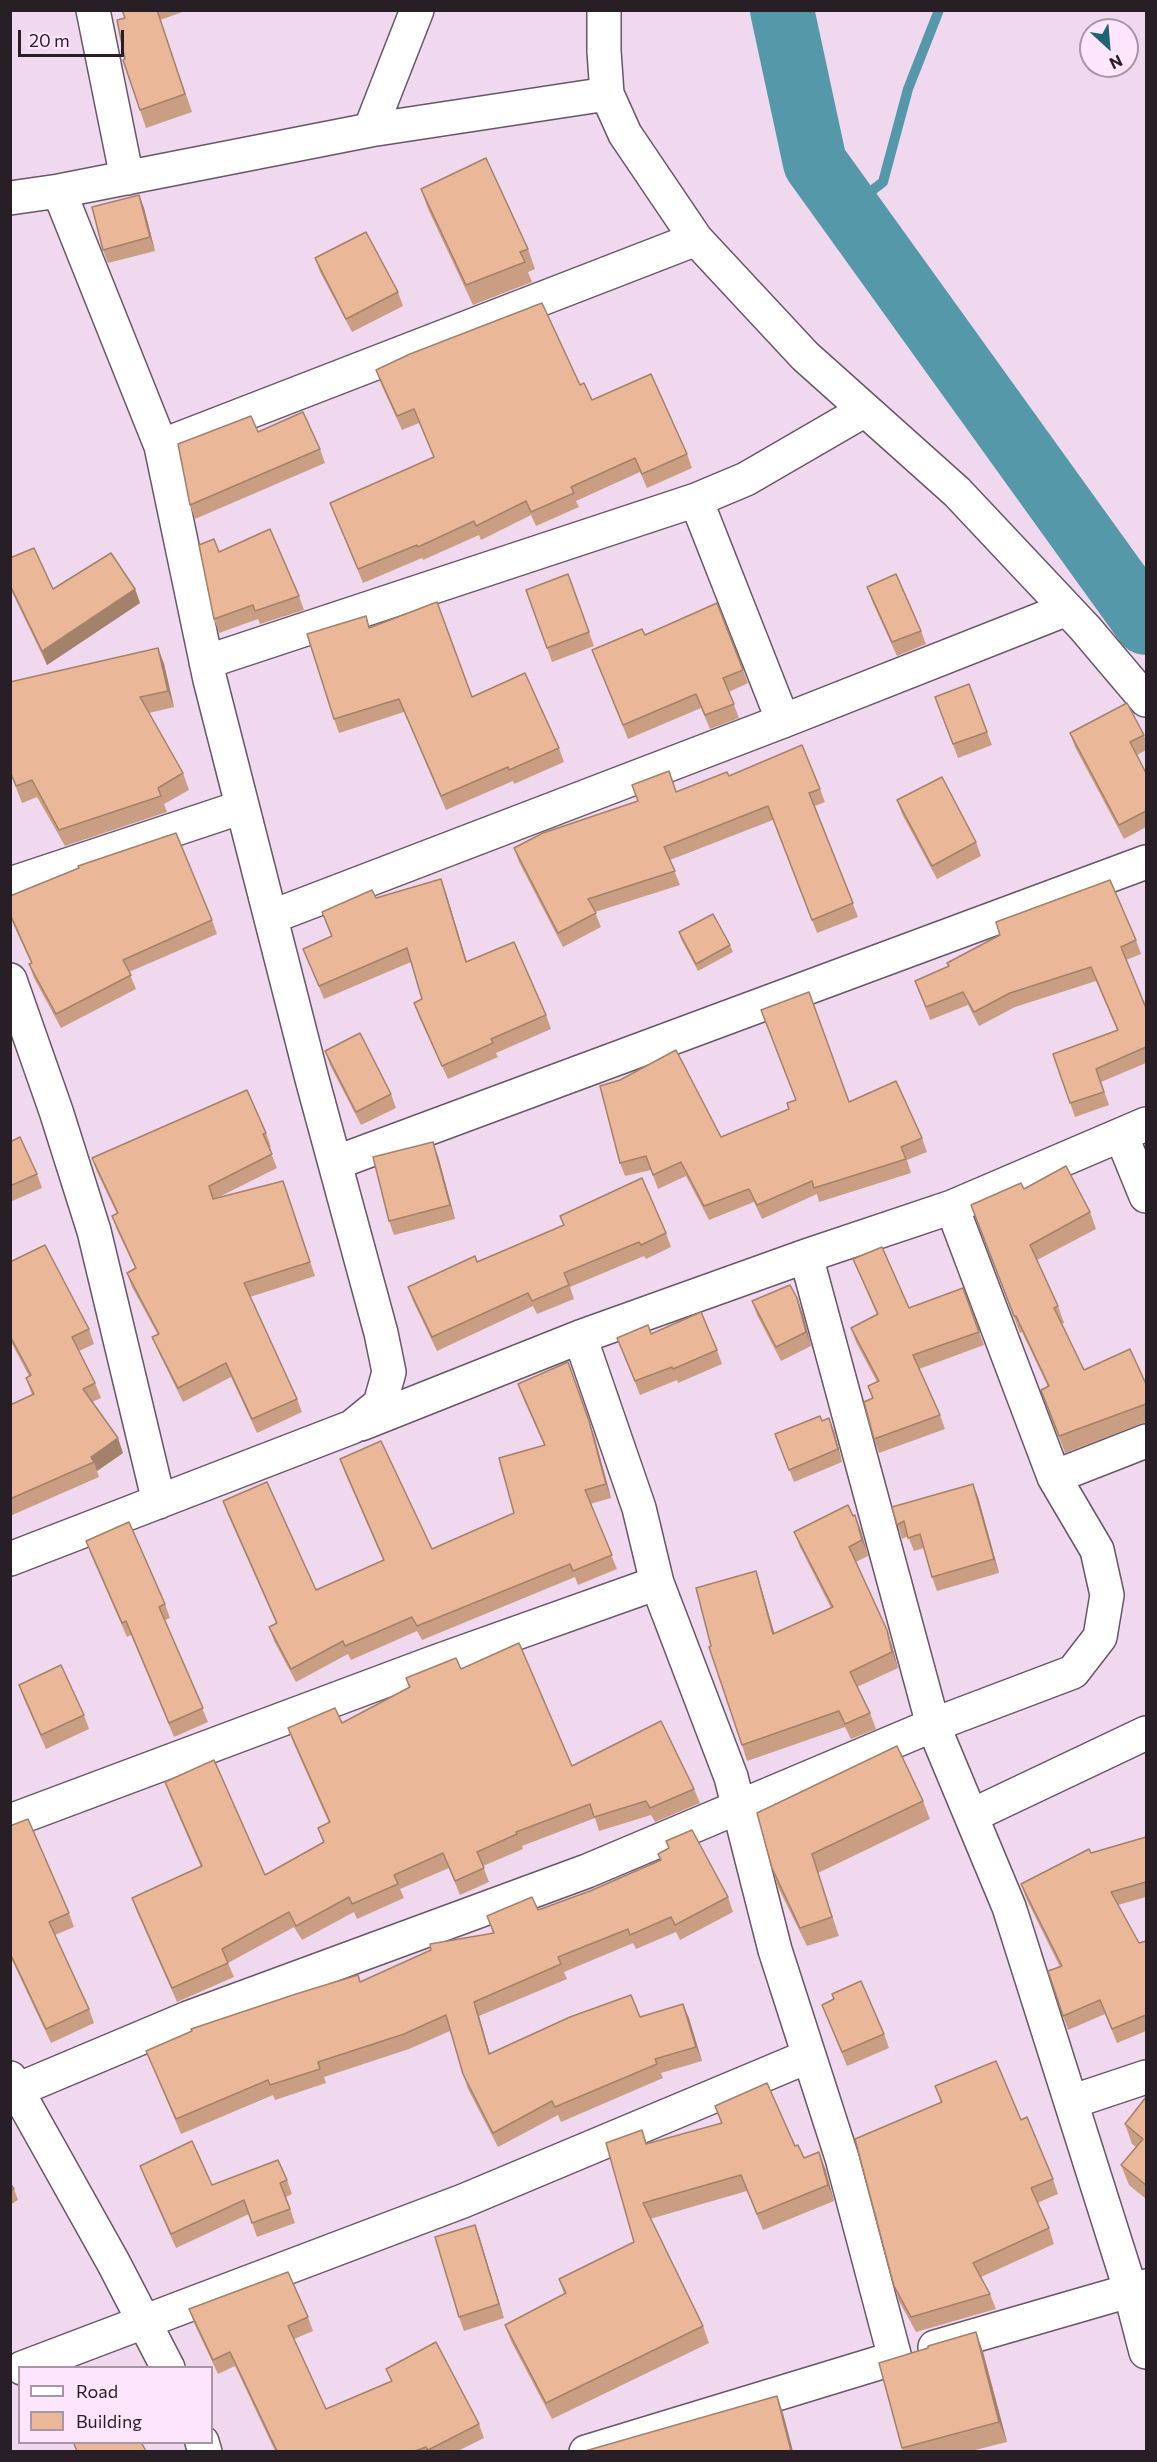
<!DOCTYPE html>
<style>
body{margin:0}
#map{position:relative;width:1157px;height:2462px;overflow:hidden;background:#f0d9ee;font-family:Commissioner,sans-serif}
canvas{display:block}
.frame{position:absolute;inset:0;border:12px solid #271e26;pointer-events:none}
.legend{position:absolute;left:18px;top:2366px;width:195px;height:78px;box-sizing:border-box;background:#fde6fb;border:2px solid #a796a6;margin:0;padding:8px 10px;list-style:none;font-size:18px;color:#271e26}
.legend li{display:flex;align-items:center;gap:12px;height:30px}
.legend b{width:30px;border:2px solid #a796a6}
.north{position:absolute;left:1079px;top:18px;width:60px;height:60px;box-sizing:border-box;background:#fde6fb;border:2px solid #a796a6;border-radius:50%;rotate:154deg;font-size:16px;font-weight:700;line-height:24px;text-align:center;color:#271e26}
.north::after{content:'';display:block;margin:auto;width:21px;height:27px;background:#206376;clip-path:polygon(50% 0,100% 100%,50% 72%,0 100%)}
.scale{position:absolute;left:18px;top:30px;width:106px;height:27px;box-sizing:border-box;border:3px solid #271e26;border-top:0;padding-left:8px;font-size:18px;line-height:21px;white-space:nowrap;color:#271e26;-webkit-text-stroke:4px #fde6fb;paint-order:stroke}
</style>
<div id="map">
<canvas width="1157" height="2462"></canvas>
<div class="frame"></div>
<ul class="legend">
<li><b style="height:8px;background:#fff"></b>Road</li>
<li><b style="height:16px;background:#eab898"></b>Building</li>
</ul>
<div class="north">N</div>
<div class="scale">20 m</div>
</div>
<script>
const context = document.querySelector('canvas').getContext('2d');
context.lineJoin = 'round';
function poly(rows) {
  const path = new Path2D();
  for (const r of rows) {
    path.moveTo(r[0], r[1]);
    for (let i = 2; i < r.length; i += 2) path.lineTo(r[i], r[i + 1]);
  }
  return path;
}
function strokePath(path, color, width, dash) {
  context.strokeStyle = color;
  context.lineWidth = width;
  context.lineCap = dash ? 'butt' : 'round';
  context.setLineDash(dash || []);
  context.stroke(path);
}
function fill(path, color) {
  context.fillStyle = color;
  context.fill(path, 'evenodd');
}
strokePath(poly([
 [848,209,883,182,908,89,939,10]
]), '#5598a9', 10);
strokePath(poly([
 [782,10,815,163,1146,623]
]), '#5598a9', 64);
const minor = poly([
 [93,10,127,178],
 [604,10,604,51,607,94,625,134,696,239,805,356,957,492,1085,628,1146,700],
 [370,130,417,10],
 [10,198,59,191,370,130,607,94],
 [161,446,696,239],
 [696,500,783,721],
 [206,662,696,500,746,479,865,410],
 [10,884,242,807],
 [271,917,783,721,1067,609],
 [10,980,56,1111,94,1231,159,1502],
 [1121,1135,1146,1196],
 [335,1163,1146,862],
 [806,1256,933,1725,1073,1672,1100,1637,1107,1595,1097,1550,1054,1477,952,1207],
 [580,1337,639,1508,657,1583,731,1777,775,1950,842,2158,895,2358,586,2452],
 [361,1424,580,1337,806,1256,952,1207,1146,1124],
 [1054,1477,1146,1441],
 [10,1559,352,1427,380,1404,389,1372,381,1333,312,1079,210,680,161,446,59,191],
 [971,1816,1146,1733],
 [10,1821,435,1662,657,1583],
 [10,2078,113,2262,168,2368],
 [17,2090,188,2018,587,1871,933,1725,1009,1907,1127,2279,1146,2352],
 [1071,2102,1146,2077],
 [935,2347,1146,2286],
 [22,2368,463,2201,809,2056],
 [202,2442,205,2452]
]);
strokePath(minor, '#6a5668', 36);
strokePath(minor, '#fff', 33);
fill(poly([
 [122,10,188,10,160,20,192,112,146,128,123,60,125,59,125,18],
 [421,189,528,249,535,269,528,272,532,282,473,305,428,209],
 [139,195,144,208,155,251,108,263,103,250],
 [315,258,398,292,403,306,352,332,320,272],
 [376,370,580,385,592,400,687,454,692,468,647,488,640,472,576,501,579,507,536,526,531,515,481,540,479,535,423,560,422,558,363,583,330,503,434,457,419,423,402,430,381,384],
 [258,432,320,449,325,463,195,519,190,505],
 [219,552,299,596,304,610,260,624,258,619,219,633,214,619],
 [10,558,53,589,135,589,140,603,47,665,10,588],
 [568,574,594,646,552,662,526,590],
 [867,587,921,631,926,644,897,656,872,601],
 [370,627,472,697,559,748,564,762,514,784,513,781,446,810,404,712,339,733,334,719],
 [645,635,743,670,748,683,729,692,739,718,710,729,701,708,628,739,592,650],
 [158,648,164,664,174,707,149,713,183,773,189,790,164,804,167,812,65,846,37,797,22,803,10,772],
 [969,684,992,745,958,758,935,697],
 [1070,733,1144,735,1146,742,1146,750,1137,755,1146,773,1146,827,1124,839,1075,747],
 [729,776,820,789,825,802,815,806,858,917,817,933,773,820,670,860,680,885,595,912,601,927,563,947,519,862,514,848,676,792],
 [897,800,976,842,981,856,937,879,902,814],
 [441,879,467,962,546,1015,551,1029,496,1053,498,1057,448,1079,419,1017,414,1003,422,999,411,962,324,999,303,949,331,936,322,912,376,898],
 [10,896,212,920,217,934,129,972,136,989,61,1028,34,978,29,964,31,963,10,917],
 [679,932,730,945,733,952,698,971,681,939],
 [1136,940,1141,954,1126,960,1146,1008,1146,1063,1101,1082,1109,1105,1075,1117,1053,1054,1117,1030,1096,981,1015,1007,979,1026,968,1005,930,1020,915,981],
 [325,1051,391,1094,396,1108,361,1125,330,1065],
 [849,1102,922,1138,927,1152,907,1160,911,1173,819,1202,817,1194,762,1219,754,1202,709,1220,686,1176,658,1189,651,1170,625,1176,620,1163,721,1137],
 [266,1133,271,1147,269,1148,277,1168,219,1197,288,1195,315,1276,250,1297,297,1399,302,1412,257,1433,231,1377,183,1402,158,1351,152,1337,158,1335,132,1287,127,1273,135,1268,117,1230,112,1216,117,1214,97,1172,92,1158],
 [10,1142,37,1174,42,1188,10,1202],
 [438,1156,455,1219,394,1235,389,1221],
 [1024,1189,1090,1212,1096,1229,1037,1260,1058,1306,1064,1323,1062,1324,1084,1370,1146,1384,1146,1422,1065,1453,1041,1390,1048,1387,1022,1332,1020,1333,971,1205],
 [666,1233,671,1247,646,1259,644,1256,570,1287,574,1299,537,1314,533,1306,437,1351,413,1301,408,1287,477,1262],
 [853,1259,909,1308,963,1288,984,1345,919,1369,940,1415,945,1429,879,1453,874,1439,872,1398,868,1386,877,1382,856,1342,851,1328,877,1315],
 [10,1262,89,1329,94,1344,79,1351,95,1383,101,1398,92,1402,123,1453,97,1471,99,1477,10,1516,10,1405,32,1395,26,1378,29,1376,10,1340],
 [752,1301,802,1311,811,1346,781,1361,757,1315],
 [651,1334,717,1350,722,1364,678,1383,677,1380,640,1395,617,1338],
 [518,1384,594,1435,611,1498,590,1504,617,1569,578,1585,575,1577,422,1640,417,1631,351,1660,348,1654,296,1682,274,1641,269,1627,276,1623,228,1515,223,1501,316,1590,383,1560,345,1473,340,1459,432,1549,514,1513,544,1445,523,1398],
 [822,1421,834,1431,842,1462,794,1482,775,1434],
 [978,1497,999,1573,937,1591,932,1577,924,1548,914,1551,908,1536,902,1539,892,1507],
 [855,1515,861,1531,868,1556,856,1562,887,1630,892,1646,898,1668,857,1687,870,1713,876,1729,851,1739,845,1727,747,1761,711,1646,761,1587,774,1633,831,1608,800,1547,794,1532],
 [86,1541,165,1604,170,1618,165,1620,208,1722,174,1737,131,1635,127,1637,91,1555],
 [461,1669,572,1766,694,1789,700,1803,655,1822,651,1815,599,1831,595,1818,522,1846,523,1849,483,1866,489,1882,460,1895,449,1868,400,1889,404,1898,357,1919,354,1912,302,1940,294,1927,228,1963,234,1977,177,2002,137,1912,132,1898,201,1867,170,1796,165,1782,265,1875,323,1842,318,1828,329,1823,293,1742,288,1728,342,1723,409,1688,406,1678],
 [19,1685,84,1715,89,1729,46,1749,24,1699],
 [923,1801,930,1819,818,1873,839,1936,807,1946,778,1887,772,1868],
 [10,1826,69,1913,74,1927,55,1935,89,2009,94,2023,51,2043,10,1956],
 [1146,1837,1146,1897,1118,1905,1139,1943,1146,1941,1146,2031,1117,2043,1105,2014,1068,2030,1063,2016,1060,1967,1026,1898,1021,1884,1091,1853],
 [666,1841,728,1897,733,1912,680,1940,676,1932,636,1949,633,1943,564,1972,567,1979,479,2016,490,2054,640,2017,683,2004,702,2061,661,2073,663,2078,561,2122,558,2115,498,2147,468,2089,463,2074,450,2031,409,2049,324,2077,326,2083,275,2100,273,2095,181,2134,146,2051,361,1982,493,1933,487,1916,538,1910,590,1891,661,1860,658,1854,669,1848],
 [832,1994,884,2034,889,2048,847,2066,822,2005,834,1999],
 [935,2086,1021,2120,1053,2179,1058,2194,1037,2203,1049,2228,1054,2244,981,2277,990,2294,996,2309,916,2332,899,2301,894,2286,941,2103],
 [1146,2097,1146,2199,1129,2185,1121,2165,1136,2147,1132,2144,1125,2124],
 [715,2106,795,2146,804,2158,825,2168,834,2201,763,2230,747,2191,650,2219,703,2326,709,2343,552,2419,511,2341,505,2325,564,2294,559,2279,634,2242,642,2130,647,2144,721,2123],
 [140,2166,212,2185,287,2180,292,2194,286,2197,295,2223,257,2237,249,2214,176,2248,145,2179],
 [10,2183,14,2189,18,2200,10,2205],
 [475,2225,504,2318,464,2331,459,2317],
 [189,2309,308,2317,313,2331,294,2339,326,2409,391,2381,386,2369,479,2424,484,2438,458,2451,275,2451,235,2366,218,2374,194,2323],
 [976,2332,983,2352,1007,2442,971,2451,903,2451,902,2448,928,2348]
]), '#c99e83');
fill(poly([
 [139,195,144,208,155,251,150,237],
 [135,589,140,603,47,665,42,651],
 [158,648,164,664,174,707,168,691],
 [441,879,446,893,471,976,466,962],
 [433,1142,438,1156,455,1219,450,1205],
 [797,1298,802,1311,811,1346,806,1332],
 [568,1362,594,1435,611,1498,606,1484],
 [829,1418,834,1431,842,1462,838,1449],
 [118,1438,123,1453,97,1471,94,1462,91,1457],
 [973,1484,978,1497,999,1573,994,1559],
 [855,1515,861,1531,868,1556,862,1540],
 [756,1571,761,1587,779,1650,773,1634],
 [887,1630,892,1646,898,1668,892,1652],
 [474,2002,479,2016,494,2069,489,2054],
 [683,2004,689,2018,702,2061,696,2047],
 [819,2152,825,2168,834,2201,828,2185],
 [475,2225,480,2239,504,2318,499,2304],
 [976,2332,983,2352,1007,2442,999,2422],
 [777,2396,783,2413,793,2451,791,2451]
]), '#a4816a');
const building = poly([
 [122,10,157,10,185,94,140,110,123,60,125,59,117,20,125,18,122,10],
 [486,158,528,249,520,252,525,262,466,285,421,189,486,158],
 [139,195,150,237,103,250,92,207,139,195],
 [366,232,398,292,346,319,315,258,366,232],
 [542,303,580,385,584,383,592,400,651,374,687,454,642,474,635,458,571,487,574,493,531,512,526,501,476,526,474,521,418,547,417,545,358,569,330,503,434,457,414,409,397,416,376,370,410,354,542,303],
 [303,412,320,449,190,505,178,444,251,416,258,432,303,412],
 [270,529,299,596,255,611,253,605,214,619,199,545,214,539,219,552,270,529],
 [34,548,53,589,111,553,135,589,42,651,10,585,10,558,34,548],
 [568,574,589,632,547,648,526,590,568,574],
 [896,574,921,631,892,642,867,587,896,574],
 [437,602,472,697,525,673,559,748,509,770,508,767,441,796,399,699,334,719,307,634,366,616,369,628,437,602],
 [717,603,743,670,723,678,734,704,705,715,696,694,623,725,592,650,642,629,645,635,717,603],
 [158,648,168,691,140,697,183,773,158,788,161,796,59,830,32,780,16,786,10,771,10,682,158,648],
 [969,684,987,732,953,744,935,697,969,684],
 [1127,703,1144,735,1130,742,1146,773,1146,811,1119,825,1070,733,1127,703],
 [802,745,820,789,809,793,853,903,812,920,768,806,664,847,675,871,588,899,596,913,558,933,514,848,543,833,638,801,632,785,669,771,676,792,727,772,729,776,802,745],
 [942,777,976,842,932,866,897,800,942,777],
 [176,833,212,920,123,960,131,975,56,1014,29,964,32,963,10,914,10,896,79,868,78,866,176,833],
 [441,879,466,962,514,942,546,1015,491,1039,493,1043,442,1066,414,1003,422,999,407,948,319,986,303,949,332,936,322,912,372,890,376,898,441,879],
 [1110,880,1136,940,1121,947,1146,1008,1146,1047,1096,1069,1104,1092,1070,1103,1053,1054,1118,1030,1091,967,1010,993,974,1012,963,992,926,1007,915,981,949,966,947,963,1000,935,996,922,1110,880],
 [713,914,730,945,696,964,679,932,713,914],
 [809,992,849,1102,896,1081,922,1138,901,1147,906,1159,814,1188,812,1181,757,1205,749,1189,704,1206,681,1162,653,1175,646,1156,620,1163,600,1086,620,1080,676,1050,721,1137,789,1109,787,1103,796,1100,761,1010,809,992],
 [360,1033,391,1094,356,1112,325,1051,360,1033],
 [247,1090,266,1133,263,1134,272,1154,209,1186,213,1199,283,1181,310,1262,244,1283,297,1399,252,1419,226,1363,178,1388,152,1337,159,1334,127,1273,136,1268,112,1216,118,1213,92,1158,247,1090],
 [20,1137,37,1174,10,1186,10,1142,20,1137],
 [433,1142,450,1205,389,1221,373,1157,433,1142],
 [1066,1166,1090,1212,1030,1245,1058,1306,1054,1308,1084,1370,1130,1349,1146,1384,1146,1404,1059,1436,1041,1390,1049,1386,1016,1316,1014,1316,971,1205,1021,1183,1024,1189,1066,1166],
 [642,1178,666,1233,641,1245,639,1242,564,1273,569,1285,532,1301,528,1293,432,1337,408,1287,475,1256,477,1262,564,1225,560,1216,642,1178],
 [45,1245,89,1329,72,1337,95,1383,83,1389,118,1438,91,1457,94,1462,10,1499,10,1405,34,1394,26,1378,31,1375,10,1336,10,1262,45,1245],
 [882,1247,909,1308,963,1288,979,1332,913,1355,940,1415,874,1439,864,1402,873,1398,868,1386,879,1381,851,1328,878,1314,853,1259,882,1247],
 [790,1285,797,1298,806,1332,776,1347,752,1301,790,1285],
 [701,1312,717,1350,673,1369,672,1367,635,1381,617,1338,648,1325,651,1334,701,1312],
 [568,1362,589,1421,606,1484,585,1490,612,1555,573,1571,570,1564,417,1626,412,1617,345,1646,343,1641,291,1669,269,1627,277,1623,223,1501,267,1482,316,1590,384,1560,340,1459,381,1441,432,1549,514,1513,499,1458,545,1445,518,1384,568,1362],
 [820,1416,822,1421,829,1418,838,1449,789,1470,775,1434,820,1416],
 [973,1484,994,1559,932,1577,920,1534,908,1538,904,1521,897,1525,892,1507,973,1484],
 [848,1505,853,1516,855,1515,862,1540,849,1547,887,1630,892,1652,850,1672,870,1713,845,1724,839,1711,742,1745,709,1647,711,1646,696,1588,756,1571,773,1634,833,1607,794,1532,848,1505],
 [129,1522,165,1604,159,1607,203,1708,169,1723,126,1621,122,1623,86,1541,129,1522],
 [519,1643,572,1766,661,1721,694,1789,650,1808,646,1801,594,1817,590,1804,516,1832,517,1834,477,1852,484,1868,455,1881,443,1853,394,1875,398,1884,352,1904,349,1897,296,1926,289,1912,222,1949,228,1963,172,1988,132,1898,202,1866,165,1782,214,1760,265,1875,324,1842,318,1828,330,1822,288,1728,335,1708,342,1723,410,1687,406,1678,456,1658,461,1669,519,1643],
 [61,1665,84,1715,41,1735,19,1685,61,1665],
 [897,1746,923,1801,812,1854,832,1917,800,1928,772,1868,757,1813,897,1746],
 [28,1819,69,1913,49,1922,89,2009,46,2029,10,1953,10,1826,28,1819],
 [692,1830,728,1897,675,1925,671,1917,630,1935,628,1929,558,1957,561,1964,474,2002,489,2054,570,2017,631,1995,640,2017,683,2004,696,2047,655,2059,657,2064,555,2107,552,2101,493,2133,463,2074,446,2015,404,2034,318,2062,320,2069,270,2085,268,2080,176,2119,146,2051,192,2031,191,2029,296,1994,358,1975,360,1982,431,1950,430,1944,494,1933,487,1916,532,1897,538,1910,590,1891,661,1860,658,1854,669,1848,666,1841,692,1830],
 [1146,1837,1146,1882,1111,1892,1139,1943,1146,1941,1146,2015,1112,2029,1100,2000,1063,2016,1048,1971,1062,1966,1021,1884,1089,1849,1091,1853,1146,1837],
 [861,1981,884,2034,842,2052,822,2005,834,1999,832,1994,861,1981],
 [996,2061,1021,2120,1027,2117,1053,2179,1031,2188,1049,2228,973,2263,990,2294,911,2317,894,2286,855,2139,942,2102,935,2086,996,2061],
 [767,2083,795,2146,798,2145,804,2158,819,2152,828,2185,757,2214,741,2175,643,2203,703,2326,546,2403,505,2325,566,2293,559,2279,634,2242,606,2143,642,2130,646,2144,722,2123,715,2106,767,2083],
 [1146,2097,1146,2185,1121,2165,1143,2139,1125,2124,1146,2097],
 [192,2141,212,2185,278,2160,287,2180,280,2183,290,2209,252,2223,244,2200,171,2234,140,2166,192,2141],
 [10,2183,14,2189,10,2191,10,2183],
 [475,2225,499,2304,459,2317,435,2237,475,2225],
 [288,2272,308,2317,288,2326,326,2409,392,2381,386,2369,436,2342,479,2424,428,2450,426,2447,415,2451,277,2451,230,2352,213,2360,189,2309,288,2272],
 [976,2332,999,2422,902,2448,879,2363,928,2348,928,2346,976,2332],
 [777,2396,791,2451,585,2451,777,2396],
 [73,2442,141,2442,146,2451,77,2451,73,2442]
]);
fill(building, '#eab898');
strokePath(building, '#a4816a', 1.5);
</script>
